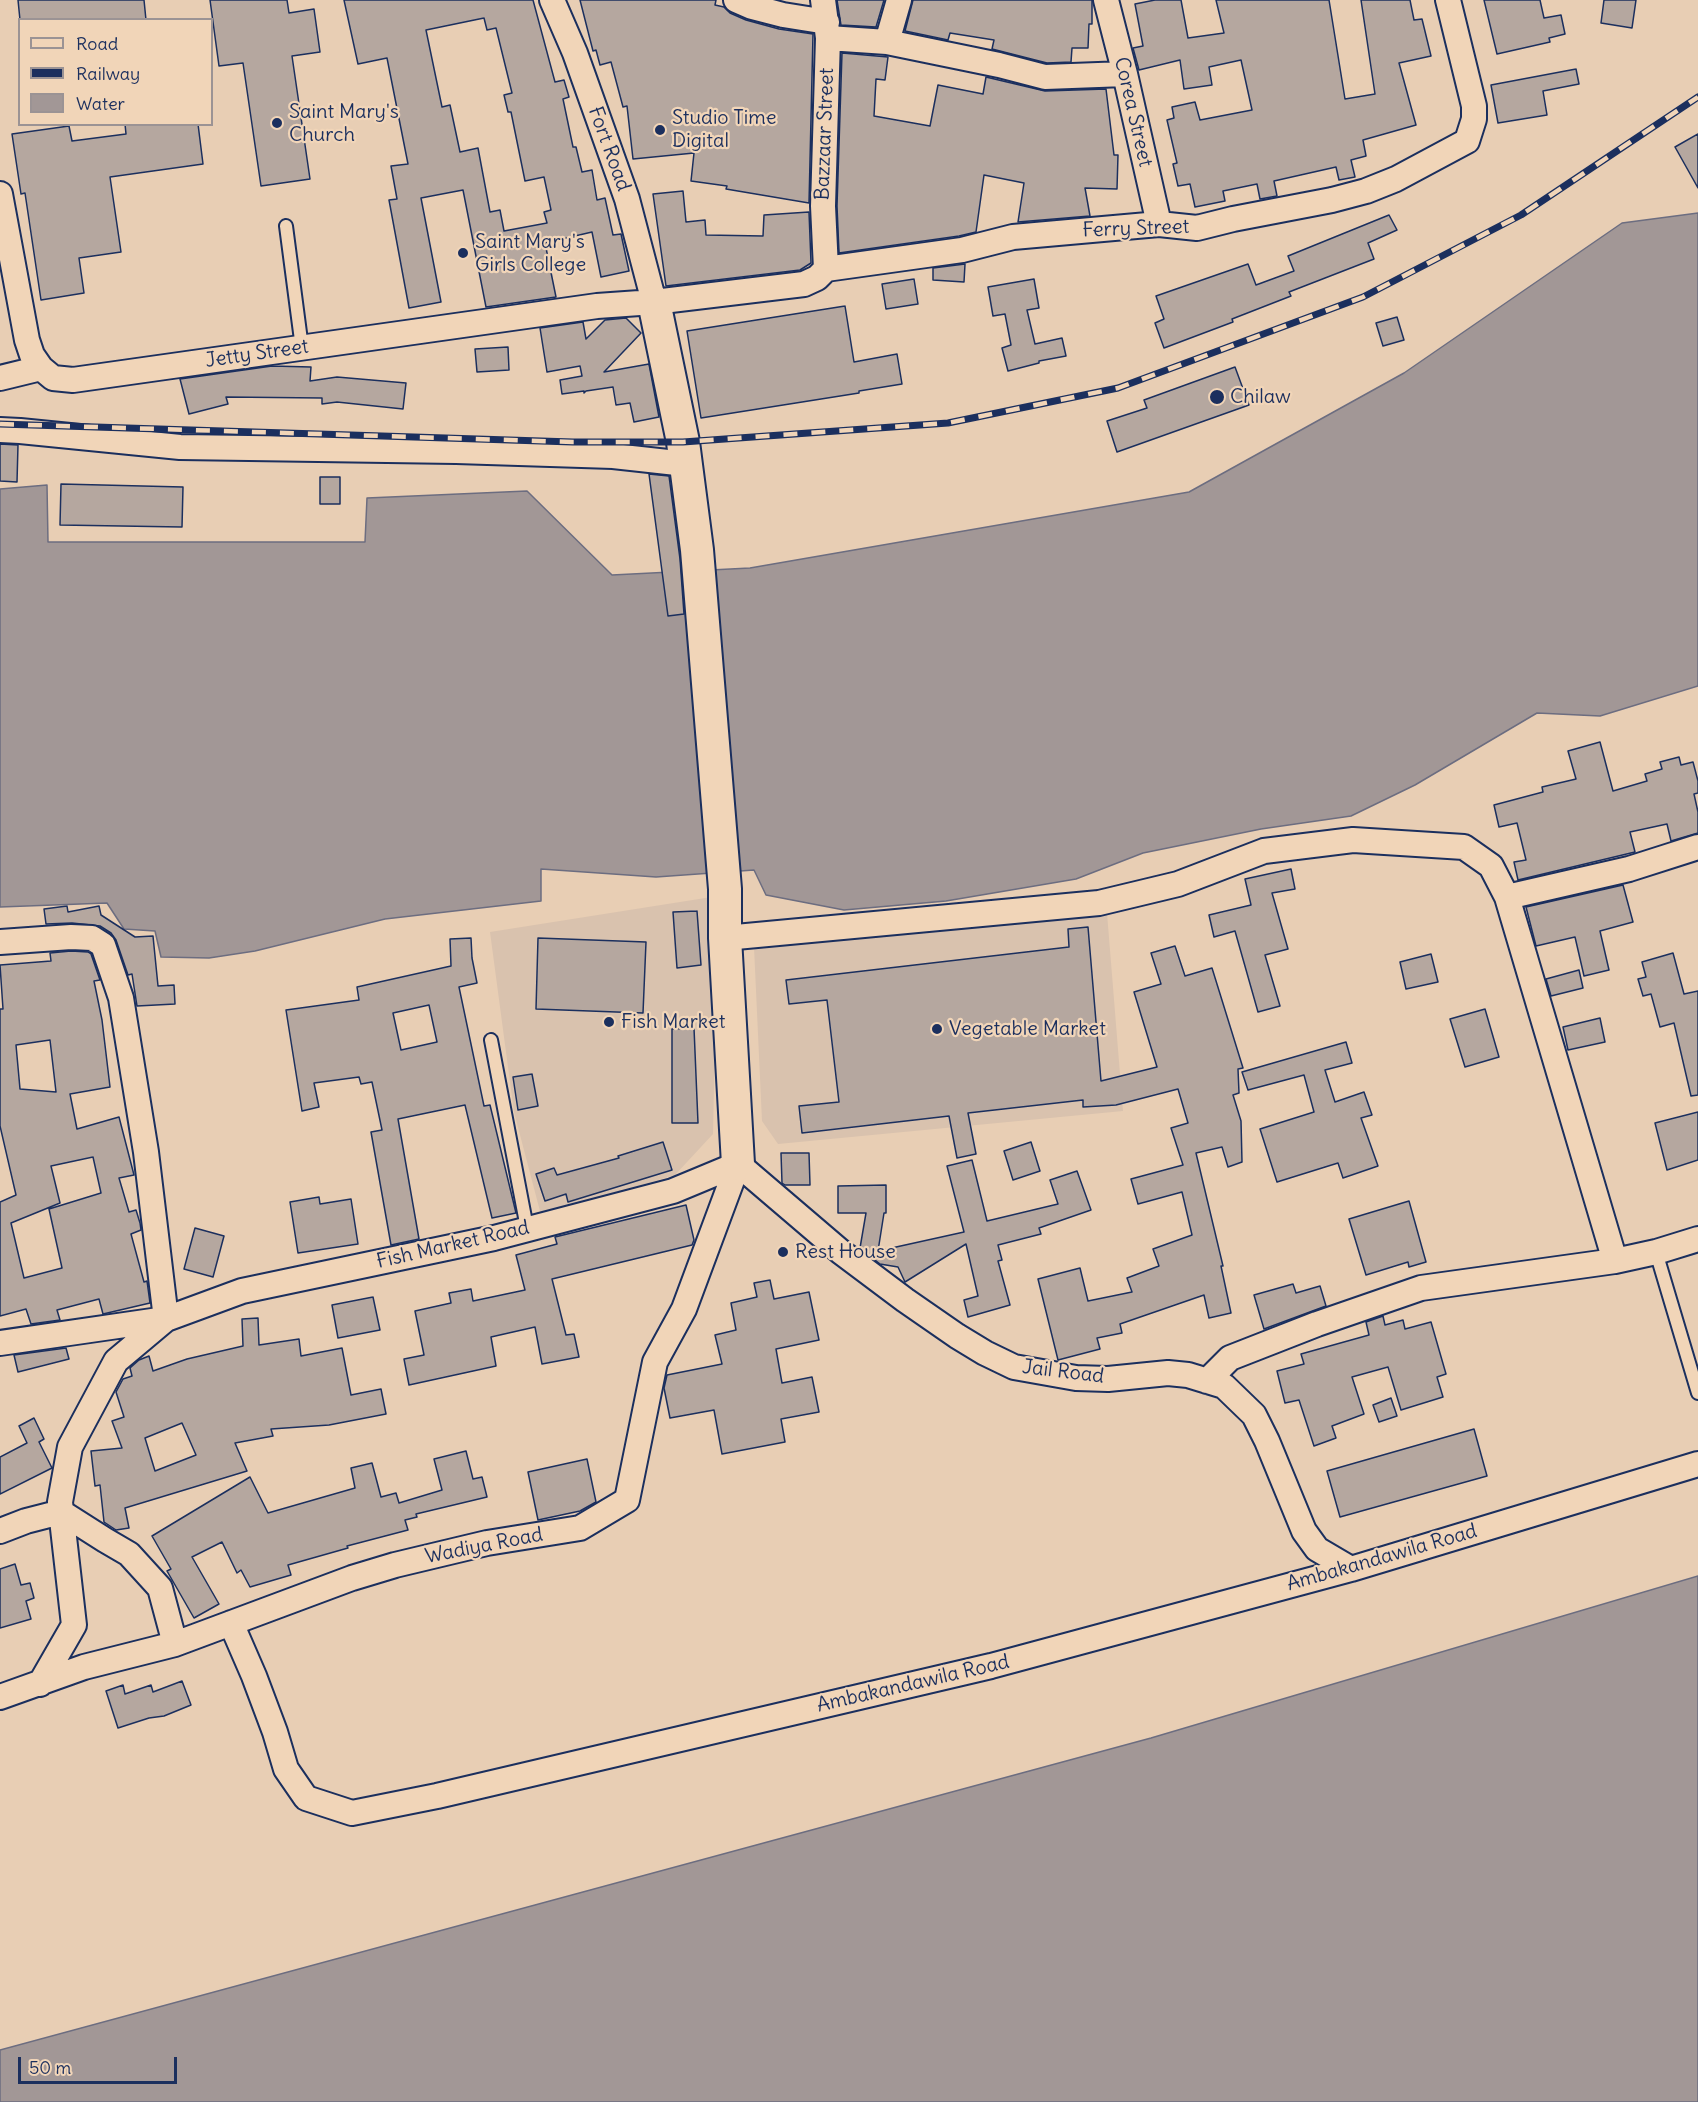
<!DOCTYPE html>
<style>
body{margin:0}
#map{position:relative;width:1698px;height:2102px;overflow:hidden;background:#e8ceb4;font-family:Delius,sans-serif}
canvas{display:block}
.legend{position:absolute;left:18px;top:18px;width:195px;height:108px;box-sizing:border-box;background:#f1d5b8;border:2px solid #9b9394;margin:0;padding:8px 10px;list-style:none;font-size:18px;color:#1b2f5e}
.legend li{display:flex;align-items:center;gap:12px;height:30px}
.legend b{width:30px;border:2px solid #9b9394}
.scale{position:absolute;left:18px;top:2057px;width:159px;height:27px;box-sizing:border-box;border:3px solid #1b2f5e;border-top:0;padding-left:8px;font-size:18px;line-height:21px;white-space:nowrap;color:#1b2f5e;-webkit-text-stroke:4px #f1d5b8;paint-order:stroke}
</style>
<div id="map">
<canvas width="1698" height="2102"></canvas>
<ul class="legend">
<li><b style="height:8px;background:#f1d5b8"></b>Road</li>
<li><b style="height:8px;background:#1b2f5e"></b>Railway</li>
<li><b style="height:16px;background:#a29796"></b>Water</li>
</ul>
<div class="scale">50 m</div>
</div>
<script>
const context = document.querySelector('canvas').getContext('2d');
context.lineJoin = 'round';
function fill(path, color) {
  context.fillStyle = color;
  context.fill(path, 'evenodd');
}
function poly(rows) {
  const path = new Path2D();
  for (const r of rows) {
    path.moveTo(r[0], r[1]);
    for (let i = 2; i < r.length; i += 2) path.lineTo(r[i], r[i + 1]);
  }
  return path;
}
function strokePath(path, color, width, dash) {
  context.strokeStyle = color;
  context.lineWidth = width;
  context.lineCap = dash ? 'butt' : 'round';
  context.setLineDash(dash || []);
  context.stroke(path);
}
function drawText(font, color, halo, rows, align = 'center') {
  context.font = font + ' Delius,sans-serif';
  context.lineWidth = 4.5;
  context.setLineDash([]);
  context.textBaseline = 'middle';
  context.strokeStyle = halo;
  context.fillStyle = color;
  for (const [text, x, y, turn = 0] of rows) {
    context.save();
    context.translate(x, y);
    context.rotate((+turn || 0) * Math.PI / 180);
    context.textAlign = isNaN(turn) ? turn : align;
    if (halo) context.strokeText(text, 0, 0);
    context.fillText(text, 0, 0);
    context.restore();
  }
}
fill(poly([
 [718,896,713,1134,675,1175,541,1215,514,1112,490,932],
 [1107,913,1123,1111,778,1144,762,1121,754,947]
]), '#d9c2ae');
const water = poly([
 [1698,213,1698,686,1600,716,1537,713,1415,785,1351,816,1261,829,1143,853,1076,879,946,901,844,910,766,895,754,870,656,877,541,869,541,901,385,919,255,951,209,958,161,957,155,931,124,929,107,903,0,907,0,489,47,485,48,542,365,542,367,498,527,491,612,575,750,568,1189,492,1404,373,1622,223,1698,213],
 [1698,1576,1698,2102,0,2102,0,2050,1151,1738,1698,1576]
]);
fill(water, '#a29796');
strokePath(water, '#6c6d80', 1.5);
const building = poly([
 [18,0,144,0,146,20,20,20,18,0],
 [210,0,287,0,289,13,314,9,320,52,292,56,310,179,261,186,243,63,219,66,210,0],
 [344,0,533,0,555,82,564,80,569,97,563,99,573,147,576,147,582,172,592,170,597,200,605,198,613,235,621,234,629,271,601,277,592,232,545,243,556,297,486,307,463,190,421,198,441,302,409,308,389,200,397,199,391,166,408,164,387,58,358,64,344,0],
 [484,18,487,30,496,28,512,93,504,95,508,112,511,112,525,181,544,177,551,210,544,212,547,223,504,231,500,210,490,212,478,148,460,152,450,105,442,107,426,30,484,18],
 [580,0,716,0,715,5,724,7,730,13,746,20,779,29,813,34,809,203,726,189,727,186,691,181,694,153,633,159,627,106,623,107,611,62,600,65,596,50,593,51,580,0],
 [837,0,884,0,876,27,841,25,837,0],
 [913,0,1092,0,1092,24,1089,24,1088,48,1072,48,1071,62,1047,63,992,49,994,40,950,33,948,40,905,31,913,0],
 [1155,0,1181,0,1188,38,1224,33,1216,0,1329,0,1345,99,1375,94,1361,0,1410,0,1414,20,1422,19,1431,56,1399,63,1416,125,1363,140,1366,156,1351,160,1355,177,1339,180,1336,167,1274,181,1277,196,1260,199,1257,184,1223,191,1225,201,1195,207,1190,184,1178,186,1173,164,1177,163,1167,120,1174,118,1172,107,1195,102,1200,120,1252,110,1241,60,1209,67,1212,85,1184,89,1180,60,1139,70,1133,48,1143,46,1135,4,1155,0],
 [1484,0,1540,0,1544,18,1561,15,1565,34,1549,38,1550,42,1497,54,1484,0],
 [1604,0,1636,0,1632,28,1601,23,1604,0],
 [842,53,888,57,885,80,876,79,874,116,930,126,938,85,983,94,986,77,1045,91,1106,89,1114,155,1118,155,1117,189,1085,188,1090,216,1018,222,1024,183,984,175,976,232,959,236,839,253,837,206,842,53],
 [1576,69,1579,84,1543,91,1547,115,1498,123,1491,85,1576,69],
 [125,124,198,124,203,164,110,177,121,252,79,258,84,293,41,300,25,193,21,194,12,134,69,126,72,141,126,134,125,124],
 [1698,134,1698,188,1675,147,1698,134],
 [683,191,686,222,705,220,706,235,763,236,764,215,809,212,811,263,800,270,666,286,653,194,683,191],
 [1389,215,1397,230,1368,243,1374,259,1289,292,1291,296,1232,319,1233,322,1164,348,1155,323,1164,319,1156,296,1248,264,1256,285,1294,271,1288,256,1389,215],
 [965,264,964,282,933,280,933,268,965,264],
 [914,279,918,304,886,309,882,284,914,279],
 [1034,279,1039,308,1027,310,1035,344,1062,338,1066,356,1039,361,1039,363,1008,371,1002,348,1011,345,1005,314,993,316,988,287,1034,279],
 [845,306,854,362,897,354,902,384,859,391,859,393,701,418,687,331,845,306],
 [1397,317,1404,340,1383,346,1376,323,1397,317],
 [626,318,641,333,604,372,649,364,659,417,634,422,630,403,616,405,613,387,586,391,584,393,584,391,562,394,560,380,582,376,580,366,547,372,540,328,583,322,586,339,605,320,626,318],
 [508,347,509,370,477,372,475,349,508,347],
 [272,366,311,367,310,381,337,377,406,383,403,409,337,402,322,404,322,398,226,397,228,404,189,414,180,379,272,366],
 [1235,367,1249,405,1117,452,1107,421,1147,408,1144,400,1235,367],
 [0,444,18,445,17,482,0,481,0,444],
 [649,474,669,476,680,559,684,614,668,616,649,474],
 [320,477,340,477,340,504,320,504,320,477],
 [61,484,183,487,182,527,60,525,61,484],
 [1600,742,1613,791,1647,781,1645,774,1662,769,1660,762,1679,757,1681,765,1693,762,1698,781,1698,793,1694,794,1698,812,1698,833,1671,841,1667,824,1630,832,1635,852,1518,880,1514,862,1526,860,1517,823,1499,827,1494,805,1543,792,1542,787,1576,779,1568,751,1600,742],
 [1291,869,1295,889,1272,893,1288,949,1265,955,1280,1006,1258,1012,1235,931,1214,937,1209,915,1251,905,1245,879,1291,869],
 [1623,885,1633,922,1600,931,1609,970,1584,976,1575,937,1536,946,1526,907,1623,885],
 [67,906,68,912,99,906,101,915,135,937,153,936,158,986,174,985,175,1004,137,1006,132,974,128,975,116,940,111,933,100,926,72,923,46,924,44,909,67,906],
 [697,911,701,965,677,968,673,912,697,911],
 [1088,927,1101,1081,1157,1067,1134,992,1161,984,1151,953,1175,946,1185,976,1212,968,1243,1068,1238,1069,1239,1093,1233,1095,1241,1121,1242,1162,1228,1167,1222,1147,1196,1153,1223,1266,1221,1266,1231,1313,1209,1318,1204,1295,1120,1324,1122,1333,1097,1338,1100,1349,1058,1360,1038,1279,1080,1268,1088,1301,1132,1292,1127,1278,1159,1266,1153,1249,1192,1235,1182,1192,1138,1204,1131,1179,1183,1165,1171,1128,1188,1123,1178,1089,1116,1105,1083,1107,1083,1100,968,1113,976,1154,957,1158,949,1116,802,1133,799,1106,839,1102,827,1000,789,1004,786,980,1069,947,1068,929,1088,927],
 [471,938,472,958,477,983,459,987,484,1106,490,1105,516,1213,492,1218,465,1105,398,1119,419,1239,391,1245,371,1132,382,1130,372,1082,361,1084,359,1077,314,1083,319,1107,302,1111,286,1010,359,1000,357,987,451,966,450,939,471,938],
 [429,1005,437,1042,401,1050,393,1013,429,1005],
 [538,938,646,942,643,1013,536,1009,538,938],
 [71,951,88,952,91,954,100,980,94,981,102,1020,110,1087,70,1094,77,1129,119,1117,134,1175,119,1178,129,1212,136,1210,140,1223,141,1230,131,1234,144,1282,147,1281,150,1303,103,1314,99,1299,57,1310,60,1320,31,1324,26,1309,0,1316,0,1202,16,1195,0,1126,0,1009,3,1009,0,965,51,961,50,953,71,951],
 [50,1040,56,1092,20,1089,16,1045,50,1040],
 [93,1157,101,1193,49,1209,62,1268,24,1278,11,1223,60,1203,51,1166,93,1157],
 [1673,953,1684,994,1698,991,1698,1095,1691,1096,1674,1023,1660,1027,1651,994,1643,996,1638,979,1646,977,1642,962,1673,953],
 [1431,954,1438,982,1406,989,1400,962,1431,954],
 [1579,970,1583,988,1551,996,1546,979,1579,970],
 [1485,1009,1499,1057,1465,1067,1450,1019,1485,1009],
 [1600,1018,1605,1042,1568,1050,1563,1027,1600,1018],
 [694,1028,698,1123,672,1123,672,1029,694,1028],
 [1346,1042,1352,1063,1325,1070,1335,1102,1364,1092,1372,1115,1361,1118,1378,1166,1343,1178,1338,1163,1277,1182,1260,1129,1314,1112,1304,1075,1248,1090,1242,1072,1346,1042],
 [532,1074,538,1106,518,1110,513,1077,532,1074],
 [1698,1112,1698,1160,1667,1170,1655,1123,1698,1112],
 [663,1142,672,1170,568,1202,566,1194,545,1201,536,1174,554,1168,557,1175,619,1158,618,1156,663,1142],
 [1031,1142,1040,1171,1013,1180,1004,1151,1031,1142],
 [781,1153,809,1153,810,1185,785,1185,782,1183,781,1153],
 [972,1160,987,1221,1058,1204,1050,1180,1077,1171,1091,1210,1039,1228,1041,1234,998,1245,1002,1260,998,1261,1010,1305,968,1317,964,1300,978,1296,966,1244,905,1282,898,1267,880,1264,860,1248,866,1213,838,1213,838,1186,886,1185,886,1213,884,1213,878,1251,964,1232,947,1166,972,1160],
 [319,1197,320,1204,351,1199,358,1244,298,1253,290,1202,319,1197],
 [1409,1201,1426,1262,1409,1267,1408,1262,1366,1275,1349,1219,1409,1201],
 [686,1205,694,1240,692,1245,552,1279,566,1335,574,1334,579,1357,542,1364,535,1327,491,1337,496,1366,409,1385,404,1359,424,1355,415,1311,451,1303,449,1293,471,1289,473,1301,525,1290,516,1255,557,1244,555,1237,686,1205],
 [195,1228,224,1236,213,1277,184,1269,195,1228],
 [770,1280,774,1299,809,1292,819,1340,776,1349,782,1383,812,1377,819,1412,781,1419,785,1442,722,1454,714,1410,670,1418,664,1388,667,1375,722,1364,715,1335,736,1330,731,1303,757,1297,754,1283,770,1280],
 [1293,1284,1296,1293,1320,1286,1326,1306,1264,1329,1254,1295,1293,1284],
 [373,1297,380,1330,338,1338,332,1305,373,1297],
 [1383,1316,1385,1325,1403,1320,1405,1329,1431,1322,1446,1374,1437,1377,1443,1397,1401,1410,1388,1367,1352,1377,1364,1414,1332,1426,1336,1438,1314,1446,1299,1400,1285,1403,1277,1371,1304,1364,1301,1354,1369,1335,1366,1322,1383,1316],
 [258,1318,259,1345,299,1339,301,1356,342,1348,351,1395,381,1389,386,1414,329,1425,271,1429,273,1436,235,1443,247,1471,125,1508,129,1528,116,1530,104,1522,100,1485,95,1486,91,1451,122,1448,112,1421,124,1417,116,1392,123,1379,132,1376,130,1368,139,1360,149,1356,153,1371,187,1359,243,1346,242,1319,258,1318],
 [182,1423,196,1455,155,1471,145,1438,182,1423],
 [66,1348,69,1359,18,1372,14,1355,66,1348],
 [1391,1398,1397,1416,1379,1422,1373,1405,1391,1398],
 [34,1418,44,1439,39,1442,52,1468,0,1494,0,1457,27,1443,19,1426,34,1418],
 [1474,1429,1487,1476,1340,1517,1327,1471,1474,1429],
 [466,1451,473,1479,482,1477,487,1497,416,1514,417,1517,405,1520,408,1530,347,1546,348,1548,288,1565,291,1575,250,1587,241,1570,237,1573,222,1542,192,1557,219,1604,194,1618,167,1571,171,1569,152,1536,250,1477,268,1513,355,1488,351,1468,372,1463,381,1497,396,1493,399,1503,442,1490,434,1459,466,1451],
 [587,1459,596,1502,580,1511,538,1520,528,1472,587,1459],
 [15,1564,21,1585,30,1583,34,1598,26,1601,31,1619,0,1628,0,1569,15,1564],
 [182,1681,191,1705,164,1716,149,1718,118,1728,106,1691,123,1685,125,1694,151,1685,153,1692,182,1681]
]);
fill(building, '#b5a79f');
strokePath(building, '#1b2f5e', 1.5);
const service = poly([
 [286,226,302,348],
 [491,1040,527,1228],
 [1656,1252,1698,1393]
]);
const minor = poly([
 [552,0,575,53,627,199,654,302],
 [736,0,752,7,783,15,827,22],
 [823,0,828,38,823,206,826,269],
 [1106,0,1125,74,1159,224],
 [828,38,887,42,999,65,1045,77,1125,74],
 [887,42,899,0],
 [0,194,27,340,32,355,41,368,53,378,73,380,597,306,654,302,804,284,817,278,826,269,962,250,1013,237,1159,224,1197,228,1233,219,1332,200,1366,191,1396,179,1467,141,1474,119,1474,106,1448,0],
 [0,378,41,368],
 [0,430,20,431,180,447,456,451,613,456,686,464],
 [1507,897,1629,869,1698,847],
 [725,938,1099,903,1178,884,1264,851,1353,840,1464,847,1491,866,1507,897,1615,1261],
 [0,942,71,937,92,938,103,945,121,998,146,1152,166,1319,116,1361,70,1447,60,1502,74,1625,40,1684],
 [738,1164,841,1252,905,1300,957,1336,985,1353,1014,1367,1076,1378,1108,1379,1168,1373,1188,1375,1224,1386,1254,1415,1267,1441,1304,1531,1317,1549,1351,1569],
 [0,1343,166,1319,242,1291,494,1238,673,1191,738,1164],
 [1207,1381,1230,1358,1317,1324,1421,1288,1615,1261,1656,1252,1698,1239],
 [0,1531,26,1521,61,1512,105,1540,129,1554,160,1588,175,1644],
 [231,1623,254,1676,275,1732,286,1769,306,1798,352,1813,437,1796,991,1666,1351,1569,1698,1464],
 [0,1697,84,1667,175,1644,352,1578,395,1565,487,1543,580,1528,627,1500,655,1362,684,1309,738,1164]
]);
const tertiary = poly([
 [654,302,683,442,697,550,725,889,725,938,738,1164]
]);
strokePath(service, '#1b2f5e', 16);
strokePath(minor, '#1b2f5e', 28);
strokePath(tertiary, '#1b2f5e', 36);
strokePath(service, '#f1d5b8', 12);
strokePath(minor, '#f1d5b8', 24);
strokePath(tertiary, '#f1d5b8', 32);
const rail = poly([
 [0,424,573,442,683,442,948,423,1118,388,1363,297,1521,215,1698,97]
]);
strokePath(rail, '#1b2f5e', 7);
strokePath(rail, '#f1d5b8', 4.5, [14]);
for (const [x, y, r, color] of [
 [277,123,6,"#1b2f5e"],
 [660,130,6,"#1b2f5e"],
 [463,253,6,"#1b2f5e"],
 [1217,397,8,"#1b2f5e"],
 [609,1022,6,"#1b2f5e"],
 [937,1029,6,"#1b2f5e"],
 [783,1252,6,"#1b2f5e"]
]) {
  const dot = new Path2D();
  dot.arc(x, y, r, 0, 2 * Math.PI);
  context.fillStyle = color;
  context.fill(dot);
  strokePath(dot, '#f1d5b8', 2);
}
drawText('20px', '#1b2f5e', '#f1d5b8', [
 ["Saint Mary's",289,112],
 ["Church",289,135],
 ["Studio Time",672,118],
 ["Digital",672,141],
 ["Saint Mary's",475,242],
 ["Girls College",475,265],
 ["Chilaw",1230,397],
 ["Fish Market",621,1022],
 ["Vegetable Market",949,1029],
 ["Rest House",795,1252]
], 'left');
drawText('20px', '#1b2f5e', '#f1d5b8', [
 ["Corea Street",1133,112,77],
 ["Bazzaar Street",825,134,-88],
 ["Fort Road",609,149,70],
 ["Ferry Street",1136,229,-2],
 ["Jetty Street",257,354,-8],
 ["Fish Market Road",453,1245,-13],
 ["Jail Road",1063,1372,7],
 ["Wadiya Road",484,1546,-11],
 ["Ambakandawila Road",1382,1558,-16],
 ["Ambakandawila Road",913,1684,-13]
]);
</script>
